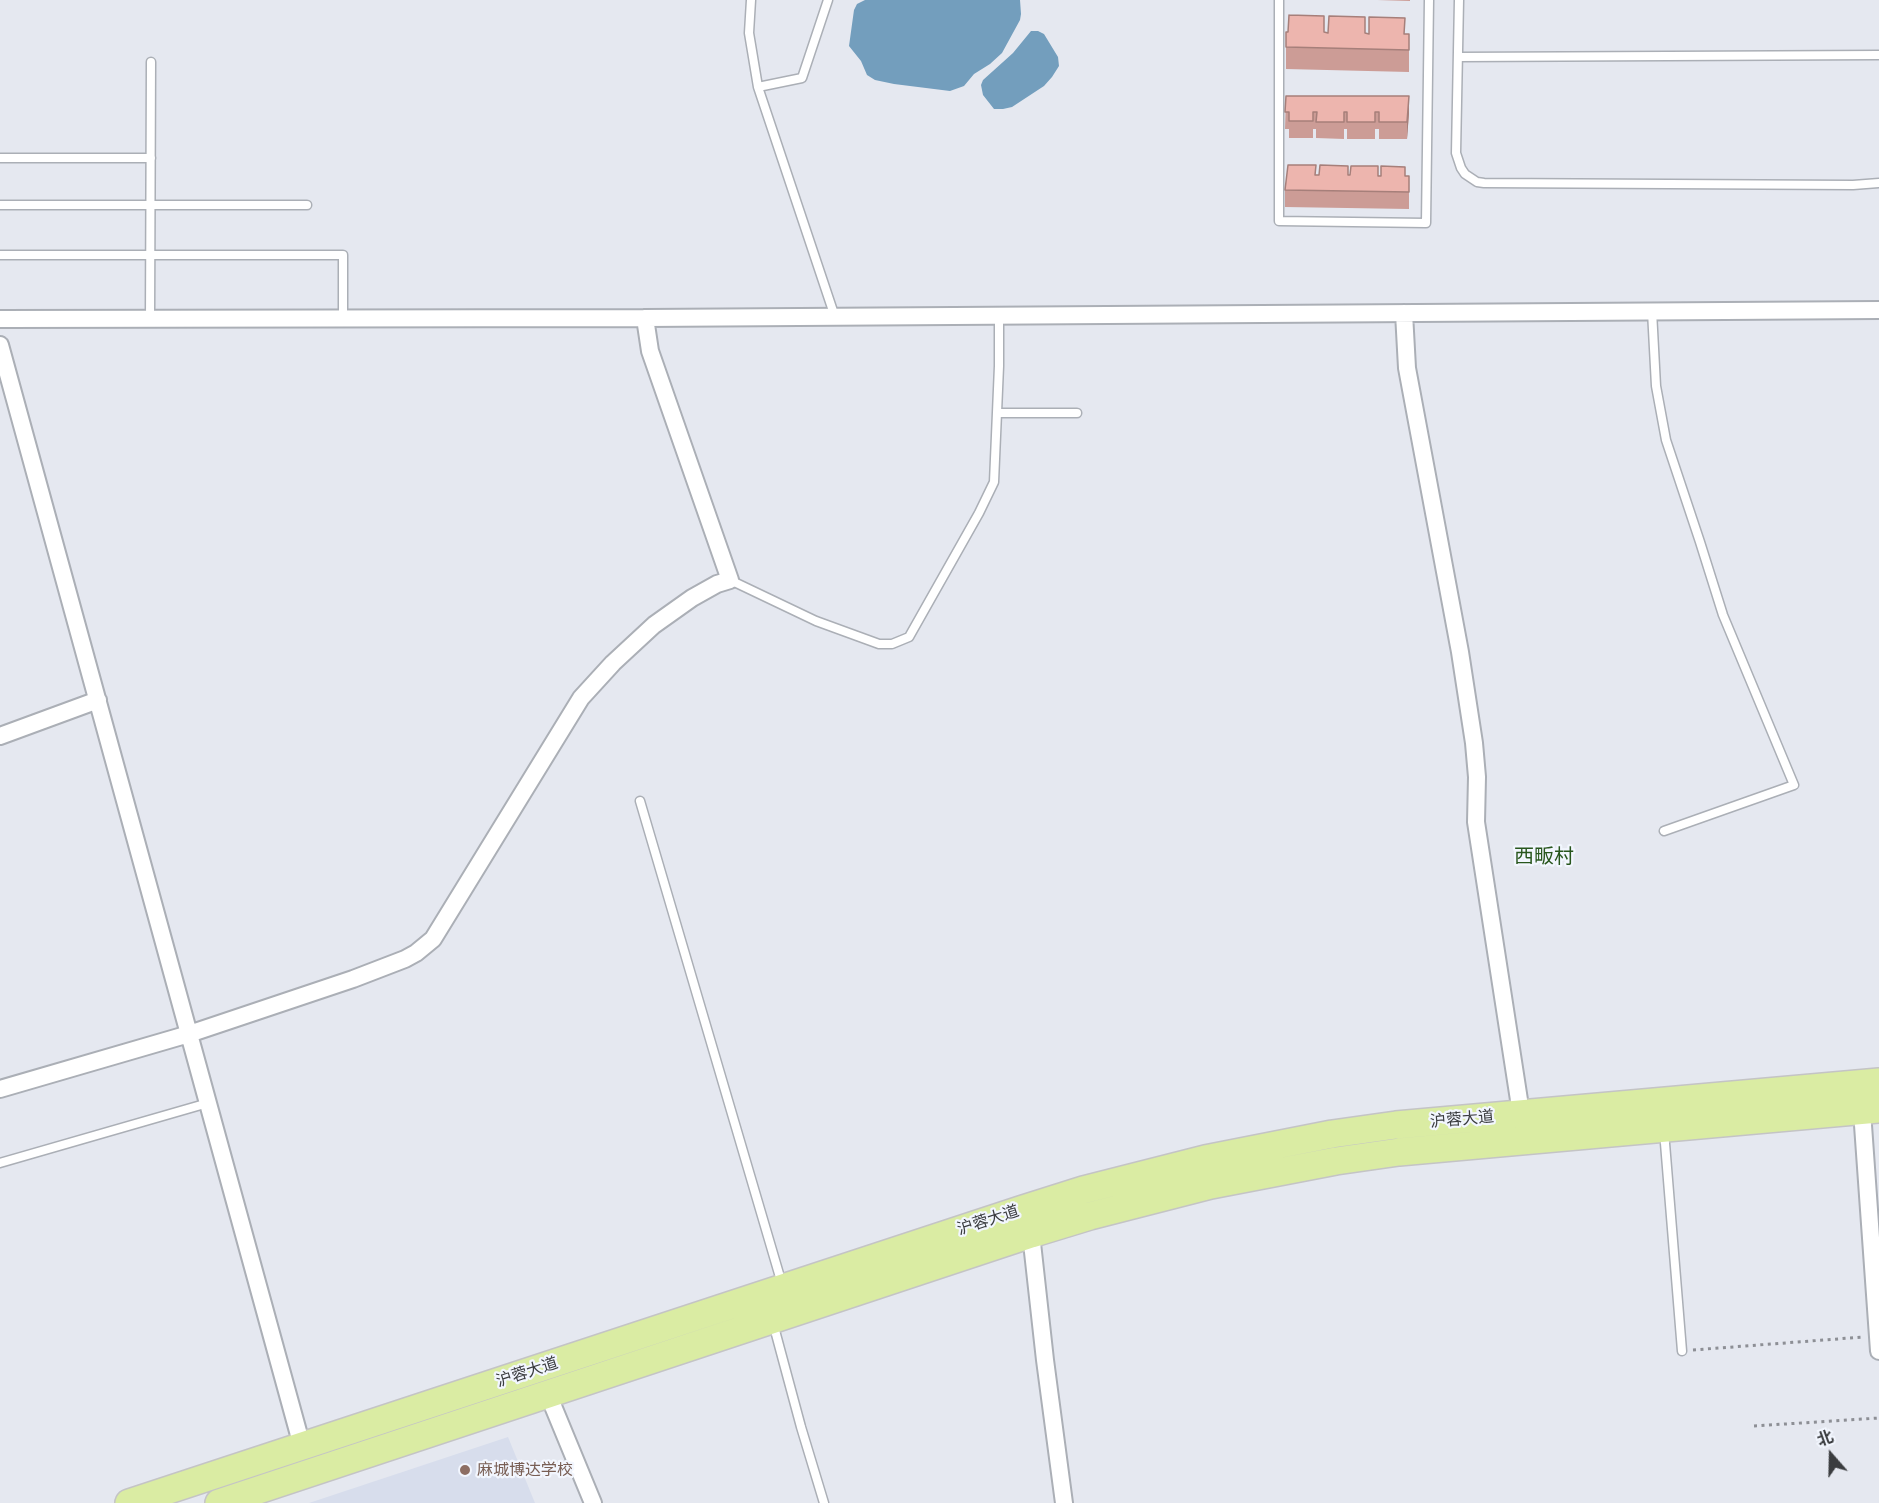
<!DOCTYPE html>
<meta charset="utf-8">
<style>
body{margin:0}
#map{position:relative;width:1879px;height:1503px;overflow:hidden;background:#e5e8f0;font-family:Lato,"Noto Sans SC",sans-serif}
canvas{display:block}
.north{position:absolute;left:1801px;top:1425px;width:60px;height:60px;-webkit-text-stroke:4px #f2f6fe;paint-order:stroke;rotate:340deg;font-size:16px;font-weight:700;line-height:24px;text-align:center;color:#3a3c3f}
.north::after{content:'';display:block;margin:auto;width:21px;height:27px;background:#3a3c3f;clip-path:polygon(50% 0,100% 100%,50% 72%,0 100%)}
</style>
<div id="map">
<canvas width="1879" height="1503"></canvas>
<div class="north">北</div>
</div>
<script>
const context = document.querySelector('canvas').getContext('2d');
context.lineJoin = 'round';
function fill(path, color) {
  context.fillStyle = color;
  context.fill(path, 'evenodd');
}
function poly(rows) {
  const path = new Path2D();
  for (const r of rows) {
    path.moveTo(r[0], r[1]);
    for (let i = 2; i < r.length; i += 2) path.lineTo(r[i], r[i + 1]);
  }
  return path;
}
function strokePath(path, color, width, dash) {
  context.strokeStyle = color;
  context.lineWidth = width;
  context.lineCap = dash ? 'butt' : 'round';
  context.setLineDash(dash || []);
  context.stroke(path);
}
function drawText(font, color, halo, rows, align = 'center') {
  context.font = font + ' Lato,"Noto Sans SC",sans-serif';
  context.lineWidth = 4.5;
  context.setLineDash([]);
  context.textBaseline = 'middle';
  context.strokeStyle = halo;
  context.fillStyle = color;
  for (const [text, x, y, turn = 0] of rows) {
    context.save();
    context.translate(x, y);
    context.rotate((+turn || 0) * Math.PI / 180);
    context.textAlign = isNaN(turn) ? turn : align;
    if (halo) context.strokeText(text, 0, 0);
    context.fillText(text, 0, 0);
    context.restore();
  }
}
fill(poly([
 [508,1437,535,1503,309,1503]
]), '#d7ddec');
fill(poly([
 [865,0,1020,0,1021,14,1020,20,1002,53,990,64,974,74,964,86,950,91,894,84,875,80,867,75,861,61,849,46,854,10,857,4],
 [1031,31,1038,31,1044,34,1058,57,1059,66,1052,77,1044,86,1012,107,1003,109,994,109,983,95,981,85,983,80,1013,53]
]), '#739ebd');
const service = poly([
 [751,0,749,33,758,87],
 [828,0,802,78,758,87,835,317],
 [1279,0,1279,221,1426,223,1429,0],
 [1459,0,1456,153,1461,168,1465,174,1477,182,1484,183,1853,185,1879,183],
 [1458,57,1879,55],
 [0,158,151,158],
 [0,205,307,205],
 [0,255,343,255,343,319],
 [1652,311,1656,386,1666,440,1700,542,1723,615,1794,785,1664,831],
 [150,319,151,62],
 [997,413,1077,413],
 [730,580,816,621,879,644,892,644,909,637,979,513,994,482,999,366,999,316],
 [640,801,782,1284],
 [1664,1131,1682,1351],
 [0,1163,208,1103],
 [773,1323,801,1427,824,1503]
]);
const minor = poly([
 [1404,313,1407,368,1460,652,1474,743,1477,777,1476,822,1521,1113],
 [0,319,645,318,1879,310],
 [0,345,302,1446],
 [0,736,98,700],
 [0,1089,189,1034,353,979,405,959,416,953,433,939,581,698,613,663,654,625,692,598,717,584,730,580,650,351,645,318],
 [1862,1111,1879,1351],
 [1031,1234,1045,1360,1064,1503],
 [548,1394,593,1503]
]);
const primary = poly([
 [129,1503,1023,1209,1083,1190,1205,1159,1332,1134,1396,1125,1879,1082],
 [219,1503,1031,1234,1090,1216,1211,1185,1336,1161,1399,1152,1879,1109]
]);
strokePath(service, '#abafb6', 11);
strokePath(minor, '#abafb6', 20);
strokePath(primary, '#c4c4c5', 30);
strokePath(poly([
 [1693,1350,1863,1337],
 [1754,1426,1879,1418]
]), '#8d8f95', 3, [3, 4.5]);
strokePath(service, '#fff', 8);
strokePath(minor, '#fff', 16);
strokePath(primary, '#daeca3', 27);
fill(poly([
 [1377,0,1410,0,1410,1],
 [1286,32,1409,34,1409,72,1286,69],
 [1286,96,1409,113,1407,139,1379,139,1379,129,1375,129,1375,139,1347,139,1347,129,1344,129,1344,139,1316,138,1316,129,1313,129,1313,138,1289,138,1289,129,1285,129],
 [1316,175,1409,176,1409,209,1285,207,1285,190]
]), '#cc9c96');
fill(poly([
 [1409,96,1409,113,1407,139,1407,122]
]), '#a67f7a');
const building = poly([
 [1289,15,1324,16,1324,32,1328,33,1329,16,1365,17,1365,33,1369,34,1369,17,1405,18,1404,34,1409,34,1409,50,1286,47,1286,32,1288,32,1289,15],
 [1286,96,1409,96,1407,122,1379,122,1379,112,1375,112,1375,122,1347,122,1347,112,1344,112,1344,122,1316,122,1317,112,1313,112,1313,121,1289,121,1289,112,1285,112,1286,96],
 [1288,165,1316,165,1315,175,1319,175,1320,165,1348,166,1348,175,1350,175,1351,166,1378,166,1378,176,1381,176,1381,166,1405,167,1405,176,1409,176,1409,192,1285,190,1288,165]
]);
fill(building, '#edb5ae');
strokePath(building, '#a67f7a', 1.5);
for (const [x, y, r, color] of [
 [465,1470,6,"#8d6e63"]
]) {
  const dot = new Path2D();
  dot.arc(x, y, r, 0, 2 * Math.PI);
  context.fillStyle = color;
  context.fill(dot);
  strokePath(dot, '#f2f6fe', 2);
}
drawText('16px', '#3a3c3f', '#f2f6fe', [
 ["沪蓉大道",1462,1119,-5],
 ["沪蓉大道",988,1220,-18],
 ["沪蓉大道",527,1372,-18]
]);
drawText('16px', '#785e54', '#f2f6fe', [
 ["麻城博达学校",477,1470]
], 'left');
drawText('20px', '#28561d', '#f2f6fe', [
 ["西畈村",1544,857]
]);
</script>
